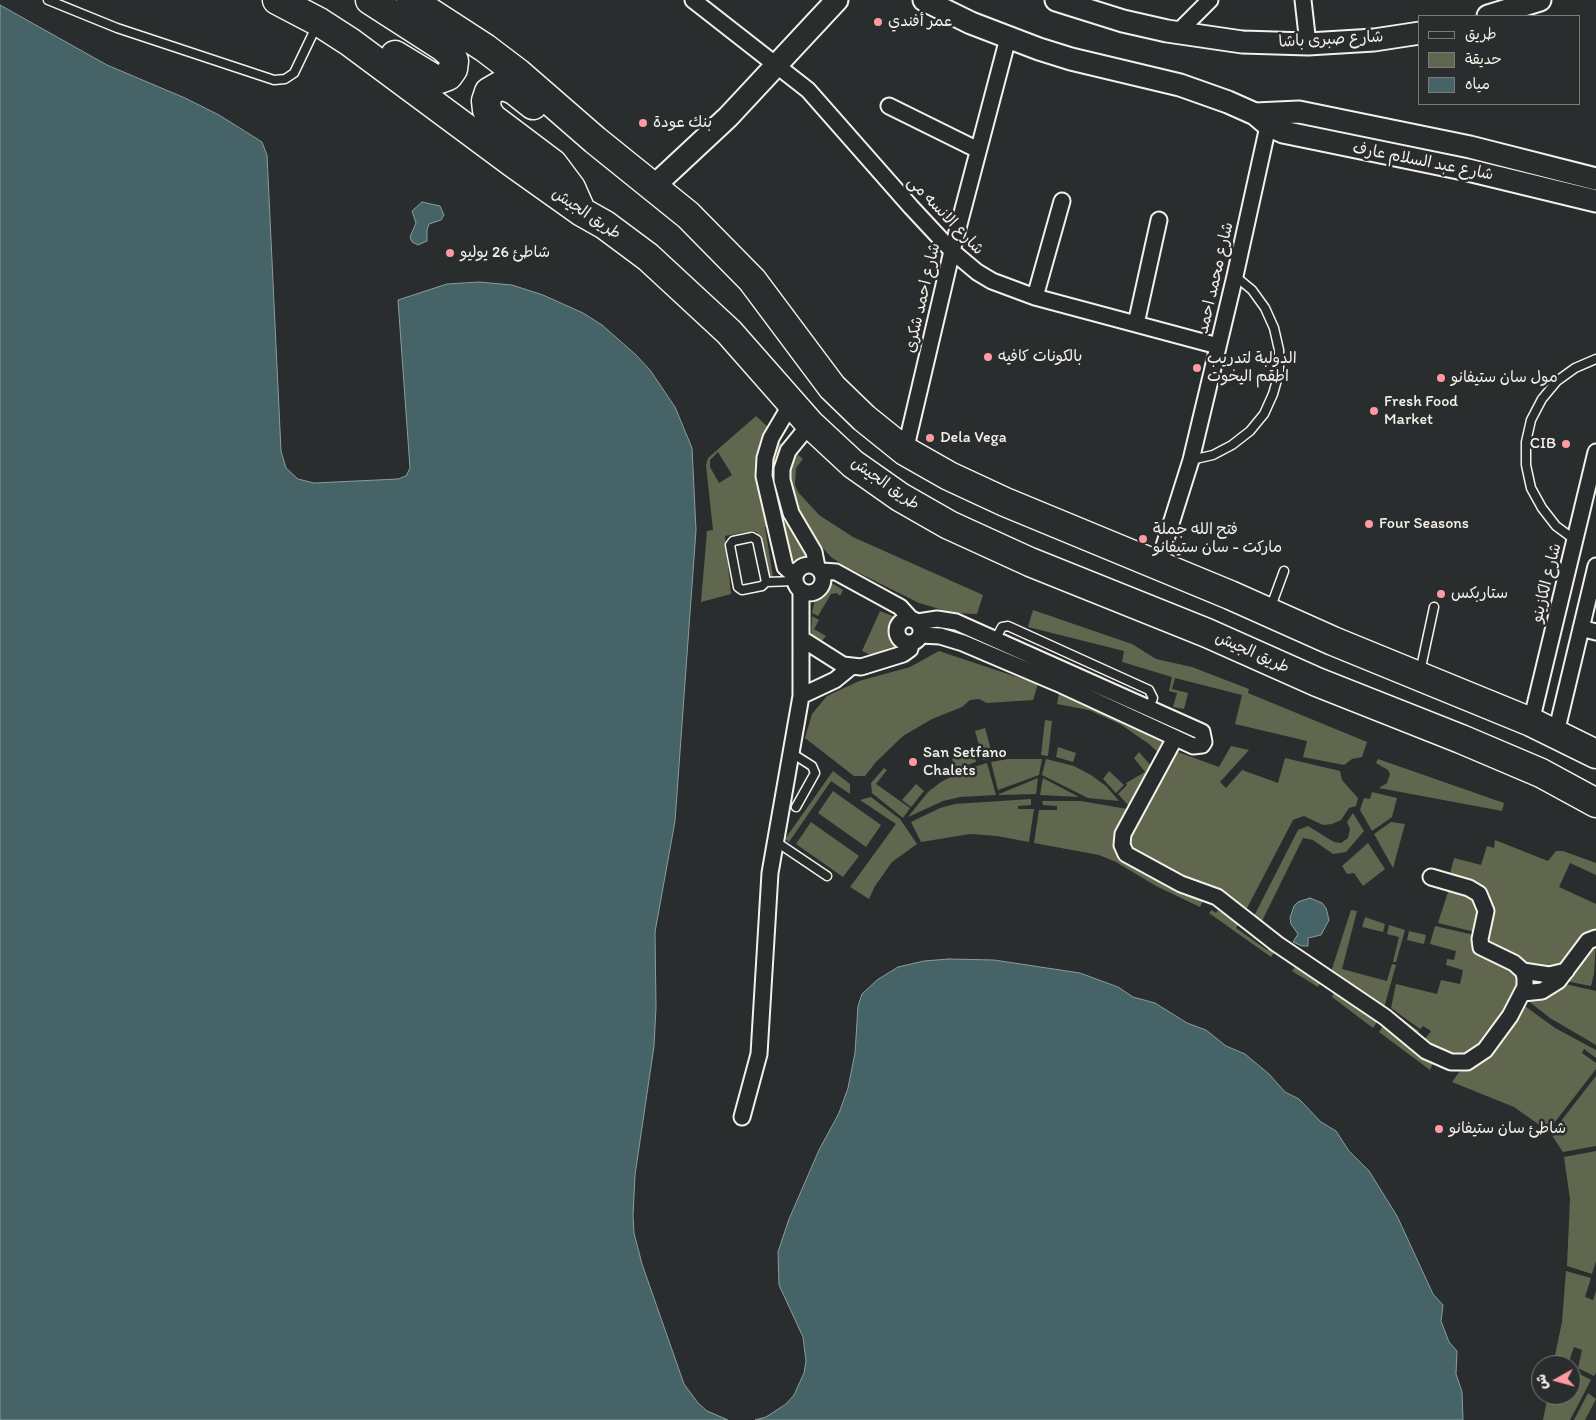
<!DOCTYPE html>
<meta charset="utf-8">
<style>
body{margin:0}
#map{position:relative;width:1596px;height:1420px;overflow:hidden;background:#2a2d2e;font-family:Itim,"Playpen Sans Arabic",sans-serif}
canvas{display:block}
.legend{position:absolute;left:1418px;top:15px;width:162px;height:90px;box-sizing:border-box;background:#2a2d2e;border:1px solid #7b7b78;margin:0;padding:6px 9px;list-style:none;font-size:15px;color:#f4f1e8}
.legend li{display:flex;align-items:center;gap:10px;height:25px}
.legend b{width:25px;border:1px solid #7b7b78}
.north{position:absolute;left:1531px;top:1355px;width:50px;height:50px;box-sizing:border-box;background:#2a2d2e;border:1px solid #7b7b78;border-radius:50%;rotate:263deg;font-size:14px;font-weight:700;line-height:20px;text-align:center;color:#f4f1e8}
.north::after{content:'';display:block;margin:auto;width:18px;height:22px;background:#ff9aa2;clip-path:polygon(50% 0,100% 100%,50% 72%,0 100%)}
</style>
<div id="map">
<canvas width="1596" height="1420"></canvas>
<ul class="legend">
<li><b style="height:6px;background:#2a2d2e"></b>طريق</li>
<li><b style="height:14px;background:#60674e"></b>حديقة</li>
<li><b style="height:14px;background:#466467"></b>مياه</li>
</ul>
<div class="north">ش</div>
</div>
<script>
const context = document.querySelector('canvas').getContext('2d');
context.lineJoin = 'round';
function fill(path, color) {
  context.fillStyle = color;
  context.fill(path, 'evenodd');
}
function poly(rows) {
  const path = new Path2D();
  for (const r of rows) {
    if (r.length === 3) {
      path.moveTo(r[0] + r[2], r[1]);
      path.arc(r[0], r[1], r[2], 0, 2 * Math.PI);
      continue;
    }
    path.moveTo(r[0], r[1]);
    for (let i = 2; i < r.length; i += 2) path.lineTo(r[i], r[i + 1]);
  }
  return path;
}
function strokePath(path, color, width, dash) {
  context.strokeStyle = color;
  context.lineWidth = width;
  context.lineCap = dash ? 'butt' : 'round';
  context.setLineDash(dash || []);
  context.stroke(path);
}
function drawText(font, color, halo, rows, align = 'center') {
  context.font = font + ' Itim,"Playpen Sans Arabic",sans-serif';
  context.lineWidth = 5;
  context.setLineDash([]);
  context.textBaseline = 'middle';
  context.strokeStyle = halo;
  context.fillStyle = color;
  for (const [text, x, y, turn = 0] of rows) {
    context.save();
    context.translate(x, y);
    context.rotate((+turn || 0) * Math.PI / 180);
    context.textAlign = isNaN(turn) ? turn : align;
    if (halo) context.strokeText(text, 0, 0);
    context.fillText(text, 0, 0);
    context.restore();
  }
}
fill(poly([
 [756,416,769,428,759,484,769,526,765,527,773,577,767,577,757,532,752,531,725,536,731,594,701,602,707,531,713,530,706,465,708,458],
 [718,452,732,475,719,483,710,467,710,460],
 [780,442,783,446,774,486,769,473,773,454],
 [796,453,803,459,796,468,795,485,798,492,819,515,853,537,983,595,977,614,953,613,919,603,843,565,831,557,812,536,790,497,789,468],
 [790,519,808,560,793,567,781,523],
 [832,583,843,590,840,596,837,593,831,594,818,616,812,613,815,598,825,595,827,586],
 [1033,610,1132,644,1156,659,1192,667,1249,689,1248,693,1367,742,1362,757,1352,759,1344,765,1303,757,1307,741,1235,724,1242,695,1175,678,1172,689,1188,693,1184,709,1173,707,1177,693,1169,691,1172,677,1122,662,1124,651,1028,627],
 [880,611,895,617,892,634,896,646,871,655,862,651],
 [812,616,819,620,814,629,826,636,821,642,811,637],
 [939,651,1038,684,1033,700,987,703,979,699,970,700,962,707,932,719,903,736,876,762,865,776,854,776,805,738,812,714,827,696,859,681,910,667],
 [1060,687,1168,744,1162,756,1149,744,1120,724,1089,710,1057,704],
 [1045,720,1052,721,1048,756,1041,755],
 [985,728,993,757,983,760,975,731],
 [1231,746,1249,750,1220,782,1226,788,1242,770,1278,783,1285,758,1340,771,1342,780,1358,798,1356,806,1349,808,1341,820,1332,824,1323,825,1304,816,1293,820,1245,912,1131,852,1127,834,1175,751,1219,767],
 [1058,747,1076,753,1073,762,1056,757],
 [973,751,976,762,956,769,952,759],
 [1139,752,1152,767,1132,806,1129,806,1118,794,1127,785,1126,783,1145,772,1134,758],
 [1008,759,1042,759,1039,775,998,790,991,762],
 [1046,759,1074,766,1091,775,1106,786,1119,801,1088,798,1042,775],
 [1378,759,1504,803,1502,811,1379,788,1387,783,1390,774,1388,770,1376,763],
 [987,763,996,795,960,797,943,801,908,817,928,792,941,782,964,770],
 [884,768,887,770,876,784,910,808,903,818,872,793,871,783],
 [833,771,850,784,850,794,831,781,789,842,785,839],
 [1109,771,1124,785,1116,793,1103,779],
 [1038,778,1036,794,999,795,999,794],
 [1043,778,1079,797,1040,795],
 [916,784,924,791,911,807,902,800],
 [833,791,881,825,866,847,818,813],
 [1372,792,1397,798,1392,817,1372,831,1360,810,1364,798,1370,799],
 [871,797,900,819,917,844,892,862,875,886,869,899,850,887,896,824,860,800],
 [1031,799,1031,805,1018,806,1018,809,1034,809,1029,842,997,836,970,834,921,842,911,822,940,808,955,804],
 [1042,801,1081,801,1133,810,1118,842,1200,894,1198,899,1203,901,1200,907,1156,886,1116,862,1099,855,1034,843,1039,810,1057,810,1057,806,1043,805],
 [1353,813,1364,831,1346,852,1333,854,1313,840,1303,838,1261,923,1253,918,1298,830,1308,826,1334,842,1341,843,1348,838,1350,829,1347,822],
 [811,822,859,856,843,877,796,844],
 [1391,822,1405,824,1393,868,1374,834],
 [1495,840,1548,861,1556,851,1563,851,1596,863,1596,875,1570,863,1559,887,1596,904,1596,933,1568,963,1542,970,1487,946,1482,890,1450,874,1454,858,1481,865,1487,846,1494,848],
 [1368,843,1385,869,1363,886,1354,873,1347,874,1342,866],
 [1449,889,1470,893,1479,902,1479,933,1438,923],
 [1222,909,1240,922,1236,928,1267,950,1270,946,1276,950,1271,957,1209,913,1212,910,1216,913,1218,910,1220,912],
 [1351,910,1357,911,1342,969,1387,981,1392,964,1396,965,1383,1011,1330,975],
 [1365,917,1385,924,1383,932,1362,927],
 [1389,925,1405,930,1396,962,1393,962,1399,937,1387,934],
 [1435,926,1478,936,1519,972,1518,991,1478,1051,1464,1059,1433,1051,1389,1016,1390,1011,1419,1031,1417,1034,1425,1039,1431,1031,1423,1026,1420,1029,1391,1008,1396,984,1437,994,1441,980,1460,984,1463,970,1446,965,1447,959,1454,960,1456,951,1430,944],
 [1409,931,1426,935,1424,944,1407,940],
 [1596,941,1594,974,1591,986,1565,981],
 [1298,963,1323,978,1318,987,1292,971],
 [1561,983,1596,991,1596,1045,1550,1018,1527,1000,1542,998],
 [1336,986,1379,1019,1373,1028,1332,997],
 [1522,1004,1555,1028,1596,1050,1596,1058,1584,1049,1582,1053,1596,1063,1596,1069,1548,1131,1514,1107,1452,1082,1462,1068,1495,1047,1511,1027],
 [1385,1023,1435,1059,1430,1070,1379,1032],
 [1596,1076,1596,1146,1563,1152,1551,1134],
 [1596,1151,1596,1261,1592,1274,1567,1266,1570,1199,1564,1157],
 [1566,1271,1591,1278,1585,1297,1593,1300,1596,1291,1596,1373,1594,1376,1578,1368,1582,1350,1574,1347,1568,1364,1554,1360,1562,1322],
 [1576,1372,1591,1380,1570,1420,1543,1420,1548,1395,1571,1395,1571,1385],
 [1588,1393,1596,1399,1585,1420,1574,1420]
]), '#60674e');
const water = poly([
 [0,5,107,65,185,98,219,115,262,142,267,155,281,451,286,468,298,479,314,483,398,479,406,476,410,468,398,300,447,284,479,282,512,285,543,295,583,313,602,325,635,354,650,370,675,407,692,448,696,530,675,821,655,932,656,1007,654,1046,635,1175,633,1216,634,1233,642,1264,684,1384,698,1403,707,1411,728,1420,0,1420,0,5],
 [422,202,440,206,444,215,441,220,429,224,427,230,427,241,418,245,412,242,410,237,416,223,412,211,422,202],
 [1310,898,1322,903,1326,908,1329,920,1321,935,1308,938,1308,946,1302,946,1293,942,1298,934,1291,924,1290,918,1294,906,1298,902,1310,898],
 [949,959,994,960,1080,973,1118,987,1133,997,1155,1003,1187,1023,1206,1030,1226,1046,1245,1054,1269,1074,1285,1092,1299,1099,1321,1122,1336,1131,1349,1151,1369,1171,1397,1216,1433,1294,1443,1305,1441,1321,1449,1342,1457,1351,1456,1374,1462,1392,1463,1420,755,1420,766,1417,786,1404,794,1395,804,1373,806,1361,803,1337,779,1285,778,1252,789,1219,819,1150,839,1113,848,1088,855,1053,858,1006,862,994,877,980,898,967,924,961,949,959]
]);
fill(water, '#466467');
strokePath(water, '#8c9c9b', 1);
const lane = poly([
 [48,0,117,28,274,80,285,79,294,73,317,25],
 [1191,460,1213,455,1232,445,1250,431,1264,414,1273,394,1279,373,1279,350,1274,328,1265,308,1252,290,1235,276],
 [752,537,757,540,766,582,762,586,742,590,738,587,730,545,733,541,752,537],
 [1575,540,1556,526,1542,508,1531,488,1526,465,1526,442,1531,420,1542,399,1557,381,1575,368,1596,359],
 [766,582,795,581],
 [1270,609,1284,571],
 [995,640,1002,627,1008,626,1149,690,1153,698,1149,708],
 [1420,672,1434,607],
 [790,752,812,766,815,773,796,807],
 [775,841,827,876]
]);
const street = poly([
 [693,0,808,90,911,207,952,251,977,272,992,281,1035,297,1218,346],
 [1303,0,1308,44],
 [1177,33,1210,0],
 [889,106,978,150],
 [1035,297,1062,201],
 [1136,324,1159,220],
 [791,404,771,438,765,458,764,476,785,567,795,576],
 [810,424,788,451,782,469,782,480,791,513,814,552,817,567],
 [905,451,952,251,1008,38],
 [809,579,14],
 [1158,565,1191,460,1235,276,1270,117],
 [822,571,836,572,900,607,910,618],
 [909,631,12],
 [918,622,937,619,956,622,1202,732,1204,742,1202,745,1193,746,1057,683,963,643,940,636,921,635],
 [1581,628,1596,632],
 [802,639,843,665,861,667,903,654,910,649,911,643],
 [801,696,835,680,851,667],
 [1531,722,1596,452],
 [1556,733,1596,566],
 [1175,738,1123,834,1122,845,1126,854,1181,884,1217,897,1277,944,1385,1017,1426,1051,1451,1062,1467,1062,1485,1050,1510,1016,1525,987,1525,977,1523,971,1514,963,1481,947,1480,939,1486,911,1479,894,1469,888,1431,877],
 [1523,971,1549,975,1566,971],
 [1523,993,1542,991,1558,981,1588,941,1596,938],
 [742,1117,759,1054,770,873,801,696,801,592]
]);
const secondary = poly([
 [924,0,971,23,1039,49,1071,59,1180,85,1228,102,1255,114,1268,125,1283,132,1468,170,1596,201],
 [1056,0,1123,21,1167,31,1242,42,1308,44,1374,40,1420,33],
 [1488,16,1540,0],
 [1255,114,1299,112,1470,147,1596,179],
 [654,186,728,117,837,0]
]);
const highway = poly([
 [277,0,319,22,350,42,513,163,582,212,605,225,648,257,729,332,810,424,853,464,900,497,949,525,1030,562,1207,633,1317,682,1461,739,1541,773,1596,803],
 [370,0,443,47,451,54,454,61,453,69,448,76,440,79,433,78,395,55],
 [411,0,485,48,518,73,595,140,688,215,752,280,832,387,864,418,905,451,949,476,1005,502,1230,595,1333,641,1531,722,1596,754],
 [533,105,514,90,501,85,489,92,486,101,487,110,492,118,553,164,571,188,579,206]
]);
strokePath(lane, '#f4f1e8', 11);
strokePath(street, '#f4f1e8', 19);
strokePath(secondary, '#f4f1e8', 25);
strokePath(highway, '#f4f1e8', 31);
strokePath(lane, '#2a2d2e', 8);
strokePath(street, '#2a2d2e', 15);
strokePath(secondary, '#2a2d2e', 21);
strokePath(highway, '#2a2d2e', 28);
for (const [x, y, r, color] of [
 [878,22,5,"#ff9aa2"],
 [643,123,5,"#ff9aa2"],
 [450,253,5,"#ff9aa2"],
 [988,357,5,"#ff9aa2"],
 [1197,368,5,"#ff9aa2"],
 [1441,378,5,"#ff9aa2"],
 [1374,411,5,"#ff9aa2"],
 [930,438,5,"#ff9aa2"],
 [1566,444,5,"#ff9aa2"],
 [1369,524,5,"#ff9aa2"],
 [1143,539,5,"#ff9aa2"],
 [1441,594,5,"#ff9aa2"],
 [913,762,5,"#ff9aa2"],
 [1439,1129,5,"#ff9aa2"]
]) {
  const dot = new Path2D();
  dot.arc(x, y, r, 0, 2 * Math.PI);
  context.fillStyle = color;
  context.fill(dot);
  strokePath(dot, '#2a2d2e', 2);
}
drawText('16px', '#f4f1e8', '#2a2d2e', [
 ["عمر أفندي",888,22],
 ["بنك عودة",653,123],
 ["شاطئ 26 يوليو",460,253],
 ["بالكونات كافيه",998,357],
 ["الدولبة لتدريب",1207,359],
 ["اطقم اليخوت",1207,377],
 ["مول سان ستيفانو",1451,378],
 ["Fresh Food",1384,402],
 ["Market",1384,420],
 ["Dela Vega",940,438],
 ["CIB",1556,444,"right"],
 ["Four Seasons",1379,524],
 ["فتح الله جملة",1153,530],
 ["ماركت - سان ستيفانو",1153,548],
 ["ستاربكس",1451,594],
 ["San Setfano",923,753],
 ["Chalets",923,771],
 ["شاطئ سان ستيفانو",1449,1129]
], 'left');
drawText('16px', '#f4f1e8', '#2a2d2e', [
 ["شارع صبرى باشا",1331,40,-3],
 ["شارع عبد السلام عارف",1423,162,11],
 ["طريق الجيش",586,214,34],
 ["شارع الانسه مى",945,216,46],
 ["شارع محمد احمد",1216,278,-77],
 ["شارع احمد شكرى",923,298,-77],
 ["طريق الجيش",885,484,35],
 ["شارع الكازينو",1547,583,-76],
 ["طريق الجيش",1252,653,24]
]);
</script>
